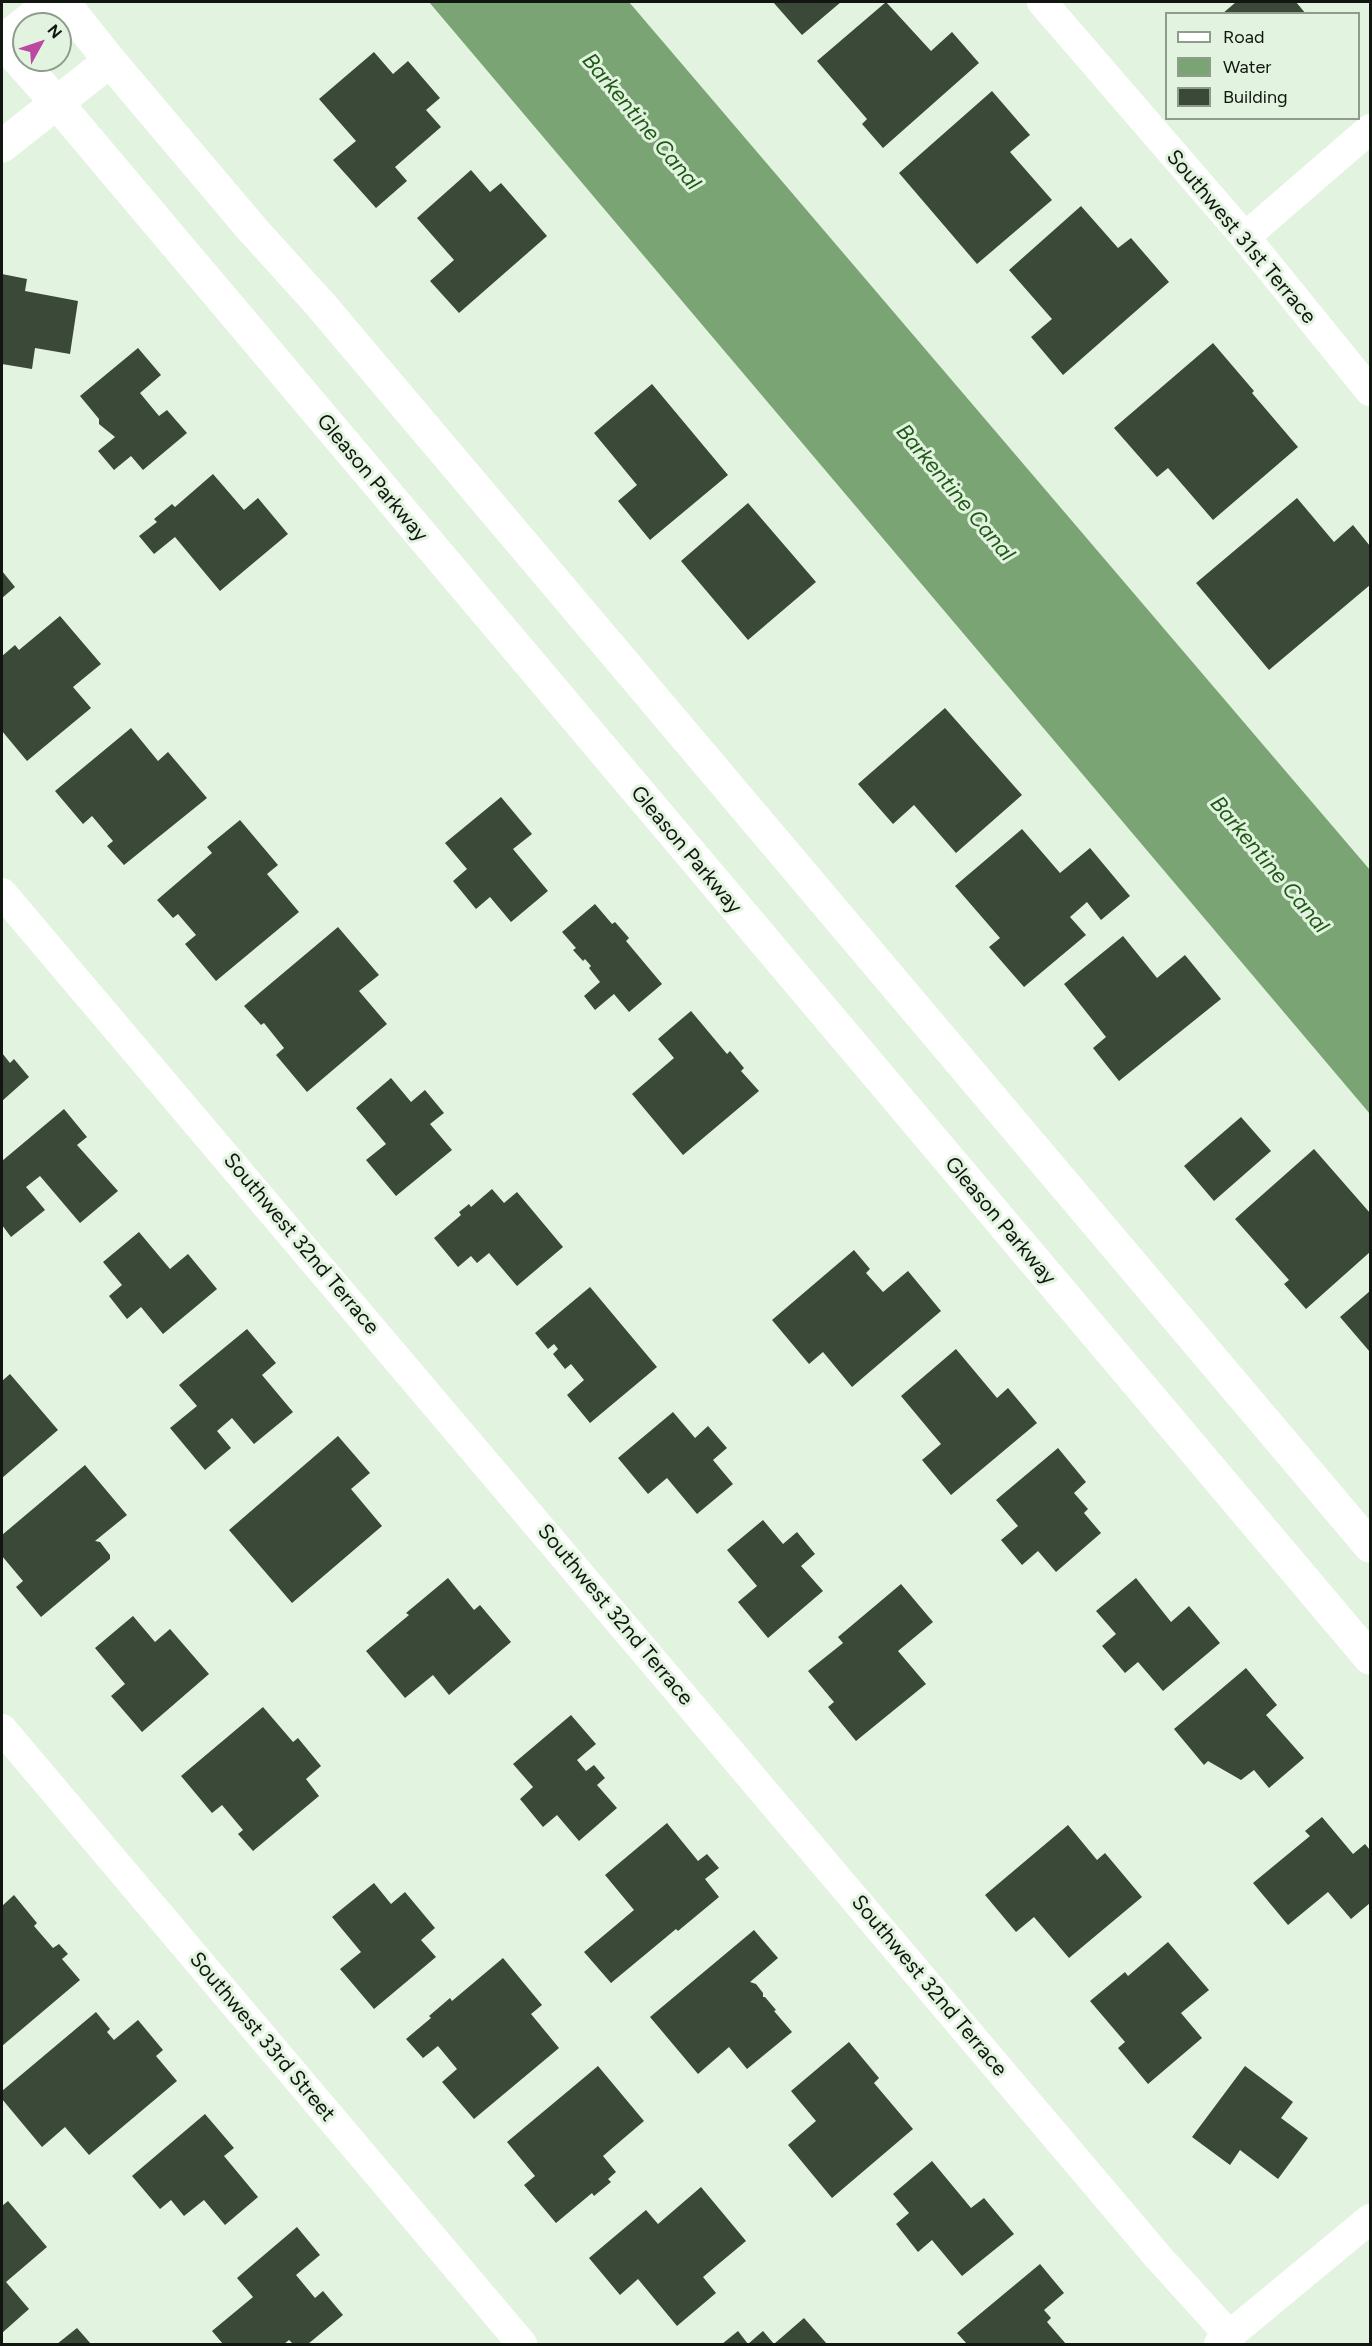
<!DOCTYPE html>
<style>
body{margin:0}
#map{position:relative;width:1372px;height:2346px;overflow:hidden;background:#e2f4df;font-family:Figtree,sans-serif}
canvas{display:block}
.frame{position:absolute;inset:0;border:3px solid #111710;pointer-events:none}
.legend{position:absolute;left:1165px;top:12px;width:195px;height:108px;box-sizing:border-box;background:#e2f4df;border:2px solid #8e9c8c;margin:0;padding:8px 10px;list-style:none;font-size:18px;color:#111710}
.legend li{display:flex;align-items:center;gap:12px;height:30px}
.legend b{width:30px;border:2px solid #8e9c8c}
.north{position:absolute;left:12px;top:12px;width:60px;height:60px;box-sizing:border-box;background:#e2f4df;border:2px solid #8e9c8c;border-radius:50%;rotate:50deg;font-size:16px;font-weight:700;line-height:24px;text-align:center;color:#111710}
.north::after{content:'';display:block;margin:auto;width:21px;height:27px;background:#bc48a2;clip-path:polygon(50% 0,100% 100%,50% 72%,0 100%)}
</style>
<div id="map">
<canvas width="1372" height="2346"></canvas>
<div class="frame"></div>
<ul class="legend">
<li><b style="height:8px;background:#fff"></b>Road</li>
<li><b style="height:16px;background:#7aa474"></b>Water</li>
<li><b style="height:16px;background:#3a4938"></b>Building</li>
</ul>
<div class="north">N</div>
</div>
<script>
const context = document.querySelector('canvas').getContext('2d');
context.lineJoin = 'round';
function fill(path, color) {
  context.fillStyle = color;
  context.fill(path, 'evenodd');
}
function poly(rows) {
  const path = new Path2D();
  for (const r of rows) {
    path.moveTo(r[0], r[1]);
    for (let i = 2; i < r.length; i += 2) path.lineTo(r[i], r[i + 1]);
  }
  return path;
}
function strokePath(path, color, width, dash) {
  context.strokeStyle = color;
  context.lineWidth = width;
  context.lineCap = dash ? 'butt' : 'round';
  context.setLineDash(dash || []);
  context.stroke(path);
}
function drawText(font, color, halo, rows, align = 'center') {
  context.font = font + ' Figtree,sans-serif';
  context.lineWidth = 6;
  context.setLineDash([]);
  context.textBaseline = 'middle';
  context.strokeStyle = halo;
  context.fillStyle = color;
  for (const [text, x, y, turn = 0] of rows) {
    context.save();
    context.translate(x, y);
    context.rotate((+turn || 0) * Math.PI / 180);
    context.textAlign = isNaN(turn) ? turn : align;
    if (halo) context.strokeText(text, 0, 0);
    context.fillText(text, 0, 0);
    context.restore();
  }
}
fill(poly([
 [429,2,629,2,1370,870,1370,1114]
]), '#7aa474');
fill(poly([
 [773,2,841,2,802,35],
 [886,2,931,51,952,32,979,63,883,148,862,124,867,119,817,61],
 [1236,2,1296,2,1306,14,1222,14],
 [374,52,393,74,408,61,440,98,426,110,441,127,395,167,407,181,376,208,333,160,356,141,319,99],
 [992,91,1030,135,1010,152,1052,200,977,264,899,173],
 [471,170,490,192,501,183,547,236,459,313,430,281,454,260,417,218],
 [1081,206,1118,248,1131,238,1169,282,1063,375,1031,337,1052,319,1009,270],
 [2,274,27,279,25,291,78,301,70,354,35,348,32,369,2,364],
 [1213,343,1254,391,1252,393,1298,447,1213,520,1168,468,1157,477,1114,428],
 [138,348,161,375,140,393,159,416,167,410,187,433,143,470,131,456,114,470,98,451,115,437,99,424,99,419,80,396],
 [652,384,728,475,650,540,618,501,637,485,594,433],
 [213,474,244,510,258,498,288,534,220,591,175,537,154,554,139,536,157,522,154,519,172,504,175,507],
 [1297,498,1334,542,1353,525,1370,546,1370,585,1269,670,1196,583],
 [748,503,816,582,748,640,681,561],
 [2,571,15,587,2,598],
 [60,616,101,664,73,687,91,708,27,761,2,731,2,656,15,645,19,650],
 [945,708,1022,795,956,853,914,805,893,824,858,784],
 [131,728,158,761,168,752,207,798,124,865,107,846,113,841,92,816,83,824,55,791],
 [501,797,532,834,513,849,548,891,511,922,490,897,476,909,453,881,467,869,445,843],
 [240,820,278,865,267,874,299,912,216,981,185,944,196,935,178,914,173,918,157,900,212,853,207,847],
 [1022,829,1060,873,1090,848,1130,896,1101,920,1087,902,1070,917,1086,935,1024,987,989,947,1000,938,955,886],
 [595,904,612,924,615,922,629,938,626,941,662,984,629,1012,614,994,595,1010,584,996,600,982,589,968,591,966,585,959,583,961,573,950,576,948,562,932],
 [338,927,379,975,359,991,387,1024,307,1092,276,1055,284,1048,264,1023,261,1025,244,1006],
 [1123,936,1157,978,1185,955,1221,999,1119,1081,1093,1048,1106,1037,1064,984],
 [691,1011,727,1054,730,1051,744,1068,741,1071,759,1091,683,1155,632,1094,674,1058,658,1039],
 [2,1053,10,1063,14,1059,29,1077,2,1101],
 [391,1078,411,1102,425,1090,444,1113,430,1124,452,1150,396,1196,366,1160,386,1144,356,1108],
 [64,1109,87,1137,77,1145,118,1191,80,1223,40,1176,26,1187,45,1210,11,1237,2,1225,2,1161],
 [1241,1117,1271,1151,1214,1201,1184,1166],
 [1314,1149,1370,1213,1370,1252,1306,1309,1284,1284,1289,1280,1235,1219],
 [492,1189,504,1203,517,1192,563,1247,517,1286,489,1253,477,1263,471,1256,458,1267,434,1238,461,1215,459,1212,469,1204,471,1207],
 [139,1232,170,1269,188,1254,217,1289,163,1334,141,1307,127,1319,109,1296,122,1285,103,1262],
 [854,1250,870,1269,866,1273,883,1292,908,1271,941,1311,852,1387,823,1352,809,1364,772,1320],
 [590,1287,657,1367,590,1423,567,1395,584,1380,571,1364,565,1369,553,1354,558,1349,554,1344,548,1349,535,1333],
 [1370,1291,1370,1352,1340,1317],
 [247,1329,276,1363,262,1375,293,1412,254,1444,232,1418,217,1431,231,1448,205,1470,170,1428,197,1406,179,1385],
 [956,1349,997,1398,1008,1388,1037,1423,951,1495,922,1460,941,1444,901,1396],
 [10,1374,58,1430,2,1478,2,1381],
 [673,1412,695,1438,708,1426,727,1448,713,1460,733,1484,697,1514,667,1478,648,1494,618,1458],
 [338,1436,370,1473,351,1489,382,1526,292,1603,229,1530],
 [1058,1448,1086,1482,1074,1493,1088,1509,1084,1513,1101,1533,1056,1572,1038,1551,1022,1565,1001,1540,1018,1526,996,1500],
 [85,1465,127,1515,95,1541,100,1542,110,1555,110,1559,41,1617,16,1587,23,1581,2,1556,2,1535],
 [763,1520,783,1544,797,1532,815,1554,801,1566,823,1591,768,1638,738,1602,757,1586,727,1550],
 [448,1578,474,1610,480,1605,511,1642,449,1695,433,1675,405,1698,366,1651,409,1615,406,1613],
 [1136,1578,1171,1622,1189,1606,1220,1643,1163,1691,1138,1662,1125,1673,1102,1646,1116,1634,1096,1611],
 [901,1584,933,1622,898,1651,926,1684,856,1741,828,1707,834,1702,808,1671,843,1643,838,1637],
 [133,1616,155,1642,170,1629,209,1674,142,1732,111,1696,125,1684,95,1648],
 [1246,1668,1277,1705,1266,1715,1304,1758,1269,1788,1254,1770,1241,1780,1208,1761,1204,1765,1174,1729],
 [263,1707,293,1742,298,1738,321,1766,306,1779,319,1796,253,1851,238,1834,243,1830,222,1805,212,1813,181,1776],
 [571,1715,596,1744,577,1760,586,1771,594,1765,605,1778,597,1785,617,1808,579,1841,557,1815,543,1827,520,1799,533,1787,513,1764],
 [1322,1817,1353,1854,1365,1844,1370,1850,1370,1903,1351,1919,1328,1892,1288,1925,1253,1883,1310,1836,1305,1831],
 [667,1823,698,1861,707,1854,719,1868,705,1879,719,1897,678,1931,676,1929,611,1983,584,1952,634,1910,605,1875],
 [1068,1825,1097,1860,1105,1853,1142,1897,1069,1958,1034,1917,1016,1932,985,1895],
 [374,1883,391,1904,405,1892,435,1928,421,1940,436,1957,374,2009,340,1969,361,1952,332,1917],
 [14,1895,37,1923,34,1926,53,1948,59,1944,68,1954,62,1959,80,1980,2,2046,2,1906],
 [754,1930,778,1958,750,1982,756,1984,763,1993,763,1997,765,1997,776,2010,774,2011,792,2032,747,2069,729,2047,698,2074,650,2017],
 [1168,1942,1209,1990,1181,2013,1202,2038,1148,2084,1118,2048,1125,2042,1090,2001,1125,1972,1128,1976],
 [503,1958,542,2005,531,2014,559,2048,474,2119,442,2082,457,2069,438,2046,423,2058,406,2039,431,2018,429,2016,450,1998,452,2001],
 [96,2012,110,2029,107,2032,114,2040,138,2020,163,2050,156,2056,177,2081,89,2155,65,2127,42,2147,2,2099,2,2091],
 [849,2042,879,2078,874,2083,913,2129,832,2198,788,2145,816,2121,791,2091],
 [598,2066,644,2121,603,2156,616,2172,608,2179,611,2182,594,2196,592,2193,556,2223,524,2185,535,2176,507,2142],
 [1245,2066,1293,2102,1281,2118,1308,2138,1278,2179,1240,2150,1230,2165,1192,2137],
 [205,2114,234,2148,224,2156,258,2197,225,2225,204,2200,184,2216,171,2200,160,2209,132,2176],
 [932,2161,971,2208,984,2198,1014,2234,962,2276,932,2240,918,2252,896,2224,909,2213,893,2194],
 [701,2187,746,2241,703,2277,716,2293,677,2326,638,2279,620,2295,589,2258,646,2210,658,2224],
 [8,2201,47,2247,6,2282,29,2309,2,2333,2,2206],
 [297,2227,320,2255,296,2275,315,2298,323,2291,343,2315,308,2344,293,2344,289,2340,284,2344,223,2344,212,2331,253,2297,237,2278],
 [1040,2264,1064,2293,1044,2310,1051,2318,1047,2322,1066,2344,967,2344,957,2333],
 [804,2318,827,2344,722,2344,738,2331,748,2344,763,2331,774,2344],
 [77,2328,91,2344,57,2344]
]), '#3a4938');
strokePath(poly([
 [1042,2,1245,237,1370,391],
 [1245,237,1370,129],
 [2,893,1159,2258,1230,2336],
 [2,1729,522,2344],
 [1219,2344,1370,2219]
]), '#fff', 30);
strokePath(poly([
 [2,42,51,2],
 [2,146,110,61]
]), '#fff', 33);
strokePath(poly([
 [63,2,110,61,252,229,320,304,1370,1546],
 [2,41,56,102,1370,1658]
]), '#fff', 33);
drawText('21px', '#111710', '#e2f4df', [
 ["Southwest 31st Terrace",1241,237,50],
 ["Gleason Parkway",372,478,50],
 ["Gleason Parkway",686,850,50],
 ["Gleason Parkway",1000,1221,50],
 ["Southwest 32nd Terrace",301,1244,50],
 ["Southwest 32nd Terrace",615,1615,50],
 ["Southwest 32nd Terrace",929,1986,50],
 ["Southwest 33rd Street",262,2037,50]
]);
drawText('italic 22px', '#1f5817', '#e2f4df', [
 ["Barkentine Canal",641,122,50],
 ["Barkentine Canal",955,493,50],
 ["Barkentine Canal",1269,865,50]
]);
</script>
